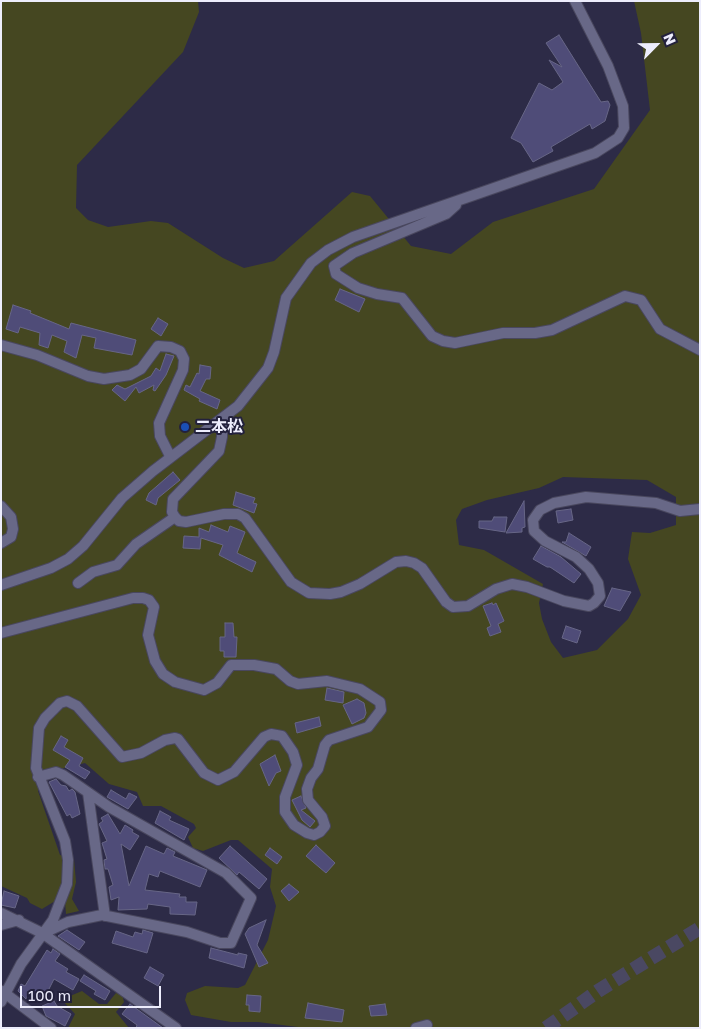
<!DOCTYPE html>
<meta charset="utf-8">
<style>
body{margin:0}
#map{position:relative;width:701px;height:1029px;overflow:hidden;background:#2d2b47;font-family:"Golos Text",sans-serif}
canvas{display:block}
.frame{position:absolute;inset:0;border:2px solid #ededfc;pointer-events:none}
.north{position:absolute;left:631px;top:20px;width:50px;height:50px;-webkit-text-stroke:4px #23213c;paint-order:stroke;rotate:67deg;font-size:14px;font-weight:700;line-height:20px;text-align:center;color:#ededfc}
.north::after{content:'';display:block;margin:auto;width:18px;height:22px;background:#ededfc;clip-path:polygon(50% 0,100% 100%,50% 72%,0 100%)}
.scale{position:absolute;left:20px;top:986px;width:141px;height:22px;box-sizing:border-box;border:2px solid #ededfc;border-top:0;padding-left:6px;font-size:15px;line-height:18px;white-space:nowrap;color:#ededfc;-webkit-text-stroke:4px #23213c;paint-order:stroke}
</style>
<div id="map">
<canvas width="701" height="1029"></canvas>
<div class="frame"></div>
<div class="north">N</div>
<div class="scale">100 m</div>
</div>
<script>
const context = document.querySelector('canvas').getContext('2d');
context.lineJoin = 'round';
function fill(path, color) {
  context.fillStyle = color;
  context.fill(path, 'evenodd');
}
function poly(rows) {
  const path = new Path2D();
  for (const r of rows) {
    path.moveTo(r[0], r[1]);
    for (let i = 2; i < r.length; i += 2) path.lineTo(r[i], r[i + 1]);
  }
  return path;
}
function strokePath(path, color, width, dash) {
  context.strokeStyle = color;
  context.lineWidth = width;
  context.lineCap = dash ? 'butt' : 'round';
  context.setLineDash(dash || []);
  context.stroke(path);
}
function drawText(font, color, halo, rows, align = 'center') {
  context.font = font + ' "Golos Text","Noto Sans JP",sans-serif';
  context.lineWidth = 4;
  context.setLineDash([]);
  context.textBaseline = 'middle';
  context.strokeStyle = halo;
  context.fillStyle = color;
  for (const [text, x, y, turn = 0] of rows) {
    context.save();
    context.translate(x, y);
    context.rotate((+turn || 0) * Math.PI / 180);
    context.textAlign = isNaN(turn) ? turn : align;
    if (halo) context.strokeText(text, 0, 0);
    context.fillText(text, 0, 0);
    context.restore();
  }
}
fill(poly([
 [1,1,198,1,199,12,183,52,77,165,76,208,88,220,108,227,151,221,168,223,223,258,244,268,274,261,352,192,370,196,411,246,451,254,493,222,594,189,650,110,641,33,634,1,700,1,700,1028,306,1028,258,1022,231,1022,191,1015,185,1000,187,993,205,986,238,988,245,985,268,940,276,906,270,887,272,869,238,840,231,840,203,851,193,848,188,837,196,828,194,824,161,806,143,806,137,792,109,784,85,763,60,769,41,770,38,791,60,855,74,859,76,882,72,899,79,911,66,914,65,902,60,898,42,909,30,903,27,898,1,886],
 [563,477,647,480,676,497,676,525,650,533,632,532,628,559,641,595,628,619,597,650,563,658,551,642,542,619,539,603,543,584,484,550,459,545,456,520,462,509,487,500,539,488],
 [82,991,99,1004,107,1004,116,993,122,994,124,1002,116,1012,129,1028,68,1028,75,1014,61,999,62,994,70,996]
]), '#454721');
const building = poly([
 [559,35,601,102,608,101,610,105,605,121,592,129,590,124,551,147,553,151,533,162,521,143,511,138,539,83,552,90,563,82,549,60,562,67,546,43,559,35],
 [340,289,365,299,359,312,335,300,340,289],
 [13,305,31,311,30,313,69,329,71,323,136,340,132,355,94,348,96,338,82,335,76,358,64,352,67,341,52,335,48,348,39,345,40,333,20,327,18,333,6,329,13,305],
 [158,318,168,324,161,336,151,329,158,318],
 [166,354,174,356,166,375,155,391,153,390,154,385,139,393,136,387,125,401,112,390,117,385,125,389,151,376,156,368,160,371,166,354],
 [200,365,211,367,210,379,206,379,200,391,220,400,217,409,199,401,200,399,184,390,186,385,190,387,197,373,199,374,200,365],
 [173,472,180,480,158,498,156,505,146,500,149,493,173,472],
 [236,492,255,498,253,503,257,504,254,513,233,505,236,492],
 [524,501,525,527,522,528,522,532,506,533,524,501],
 [571,509,573,520,558,523,556,511,571,509],
 [494,517,507,517,505,532,479,528,479,521,492,521,494,517],
 [211,525,228,532,230,526,245,532,237,553,256,562,252,572,219,555,223,545,201,538,200,549,183,548,184,536,199,537,199,528,209,532,211,525],
 [569,533,591,547,586,556,562,542,566,542,569,533],
 [541,546,561,557,581,574,574,583,550,567,547,567,533,559,541,546],
 [612,588,631,592,620,611,604,606,612,588],
 [492,603,493,605,496,603,504,621,498,624,501,632,490,636,487,628,491,626,483,606,492,603],
 [225,623,233,623,234,637,237,637,236,657,224,657,224,651,220,651,220,637,225,637,225,623],
 [566,626,581,631,577,643,562,638,566,626],
 [327,688,344,692,343,703,325,700,327,688],
 [357,699,364,703,366,713,364,718,352,724,343,705,357,699],
 [319,717,321,726,297,733,295,723,319,717],
 [61,736,68,740,64,747,83,758,79,766,90,772,85,779,65,767,70,760,53,750,61,736],
 [275,755,281,771,276,773,269,786,260,764,275,755],
 [56,779,61,785,66,786,69,791,72,789,75,792,80,814,72,818,70,814,67,816,49,782,56,779],
 [111,790,126,799,129,793,137,797,128,809,107,797,111,790],
 [301,796,306,808,301,810,315,821,310,827,302,820,292,800,301,796],
 [160,811,171,817,169,820,189,829,184,840,155,823,160,811],
 [108,814,120,834,125,825,133,830,132,832,139,836,130,850,121,844,129,886,146,846,164,854,167,848,175,852,173,856,207,870,200,887,160,871,158,877,149,874,145,890,180,894,179,897,186,897,186,902,197,902,195,915,170,914,170,907,148,904,147,909,118,910,119,897,111,900,109,887,113,885,108,869,105,869,104,860,107,859,102,843,107,841,99,824,103,821,101,818,108,814],
 [316,845,335,863,326,873,306,856,316,845],
 [230,846,267,879,259,889,239,872,237,875,219,858,230,846],
 [270,848,282,857,277,864,265,855,270,848],
 [289,884,299,892,289,901,281,891,289,884],
 [4,891,19,896,15,908,1,905,4,891],
 [266,920,257,945,268,963,259,967,245,934,249,928,266,920],
 [67,930,85,942,79,950,58,936,67,930],
 [143,930,153,933,147,953,112,943,116,931,133,937,135,932,142,934,143,930],
 [211,948,238,955,238,953,247,955,244,968,209,958,211,948],
 [53,949,60,954,55,961,68,969,66,972,79,979,73,990,54,979,44,999,29,992,26,999,18,991,21,984,25,986,47,950,51,953,53,949],
 [150,967,164,975,158,986,144,978,150,967],
 [84,975,110,991,105,1000,94,994,96,991,80,981,84,975],
 [247,995,261,996,260,1012,249,1011,249,1005,246,1005,247,995],
 [54,1001,57,1006,71,1014,65,1026,46,1016,42,1006,54,1001],
 [308,1003,344,1010,342,1022,305,1018,308,1003],
 [130,1004,163,1028,136,1028,137,1025,122,1014,130,1004],
 [385,1004,387,1015,371,1016,369,1006,385,1004]
]);
fill(building, '#4f4c78');
strokePath(building, '#676686', 1);
strokePath(poly([
 [546,1028,598,991,700,928]
]), '#4a4862', 14, [14, 7]);
const minor = poly([
 [456,205,446,214,353,253,334,266,336,274,358,288,377,294,402,298,432,336,443,341,455,343,503,333,535,333,552,330,625,296,641,300,660,329,700,350],
 [1,345,37,355,88,376,104,379,130,375,141,369,158,346,171,347,180,351,184,359,183,370,159,423,160,436,170,456],
 [222,421,222,437,219,451,173,499,172,512,175,517,179,521,186,522,224,514,238,514,245,518,291,582,309,593,330,594,341,592,360,584,396,562,406,561,414,563,422,568,446,602,453,607,468,606,496,589,512,584,527,587,564,601,589,606,594,603,600,596,598,583,589,569,576,557,545,541,534,531,533,520,540,510,554,503,586,497,656,503,680,511,700,509],
 [1,506,11,517,13,529,11,537,1,543],
 [78,583,93,572,117,565,136,544,175,517],
 [1,585,51,568,68,559,83,546,122,498,153,471,238,406,268,368,274,352,286,298,311,263,328,250,353,237,595,153,618,138,624,128,623,106,608,66,575,1],
 [1,633,133,598,143,598,149,600,154,607,148,635,155,661,163,674,175,682,204,690,217,683,231,665,254,665,276,669,290,681,298,684,327,681,360,689,380,702,381,710,368,727,329,740,325,745,318,769,311,778,307,789,308,800,322,817,325,826,320,832,314,835,307,833,294,825,285,812,285,797,297,765,293,752,282,736,271,734,264,737,234,772,218,780,204,773,178,739,175,738,165,740,141,753,122,757,77,706,67,701,60,703,45,718,39,728,36,768,65,841,68,860,67,884,53,920,21,964,1,1002],
 [38,777,56,772,63,775,109,807,226,873,251,898,231,943,220,943,187,932,102,915,68,922,46,932],
 [88,793,105,916],
 [1,913,42,933,176,1028],
 [1,925,19,920],
 [2,991,51,1028],
 [416,1028,427,1025]
]);
strokePath(minor, '#49475e', 12);
strokePath(minor, '#686887', 10);
for (const [x, y, r, color] of [
 [185,427,5,"#1a4fb4"]
]) {
  const dot = new Path2D();
  dot.arc(x, y, r, 0, 2 * Math.PI);
  context.fillStyle = color;
  context.fill(dot);
  strokePath(dot, '#23213c', 2);
}
drawText('bold 16px', '#ededfc', '#23213c', [
 ["二本松",195,427]
], 'left');
</script>
